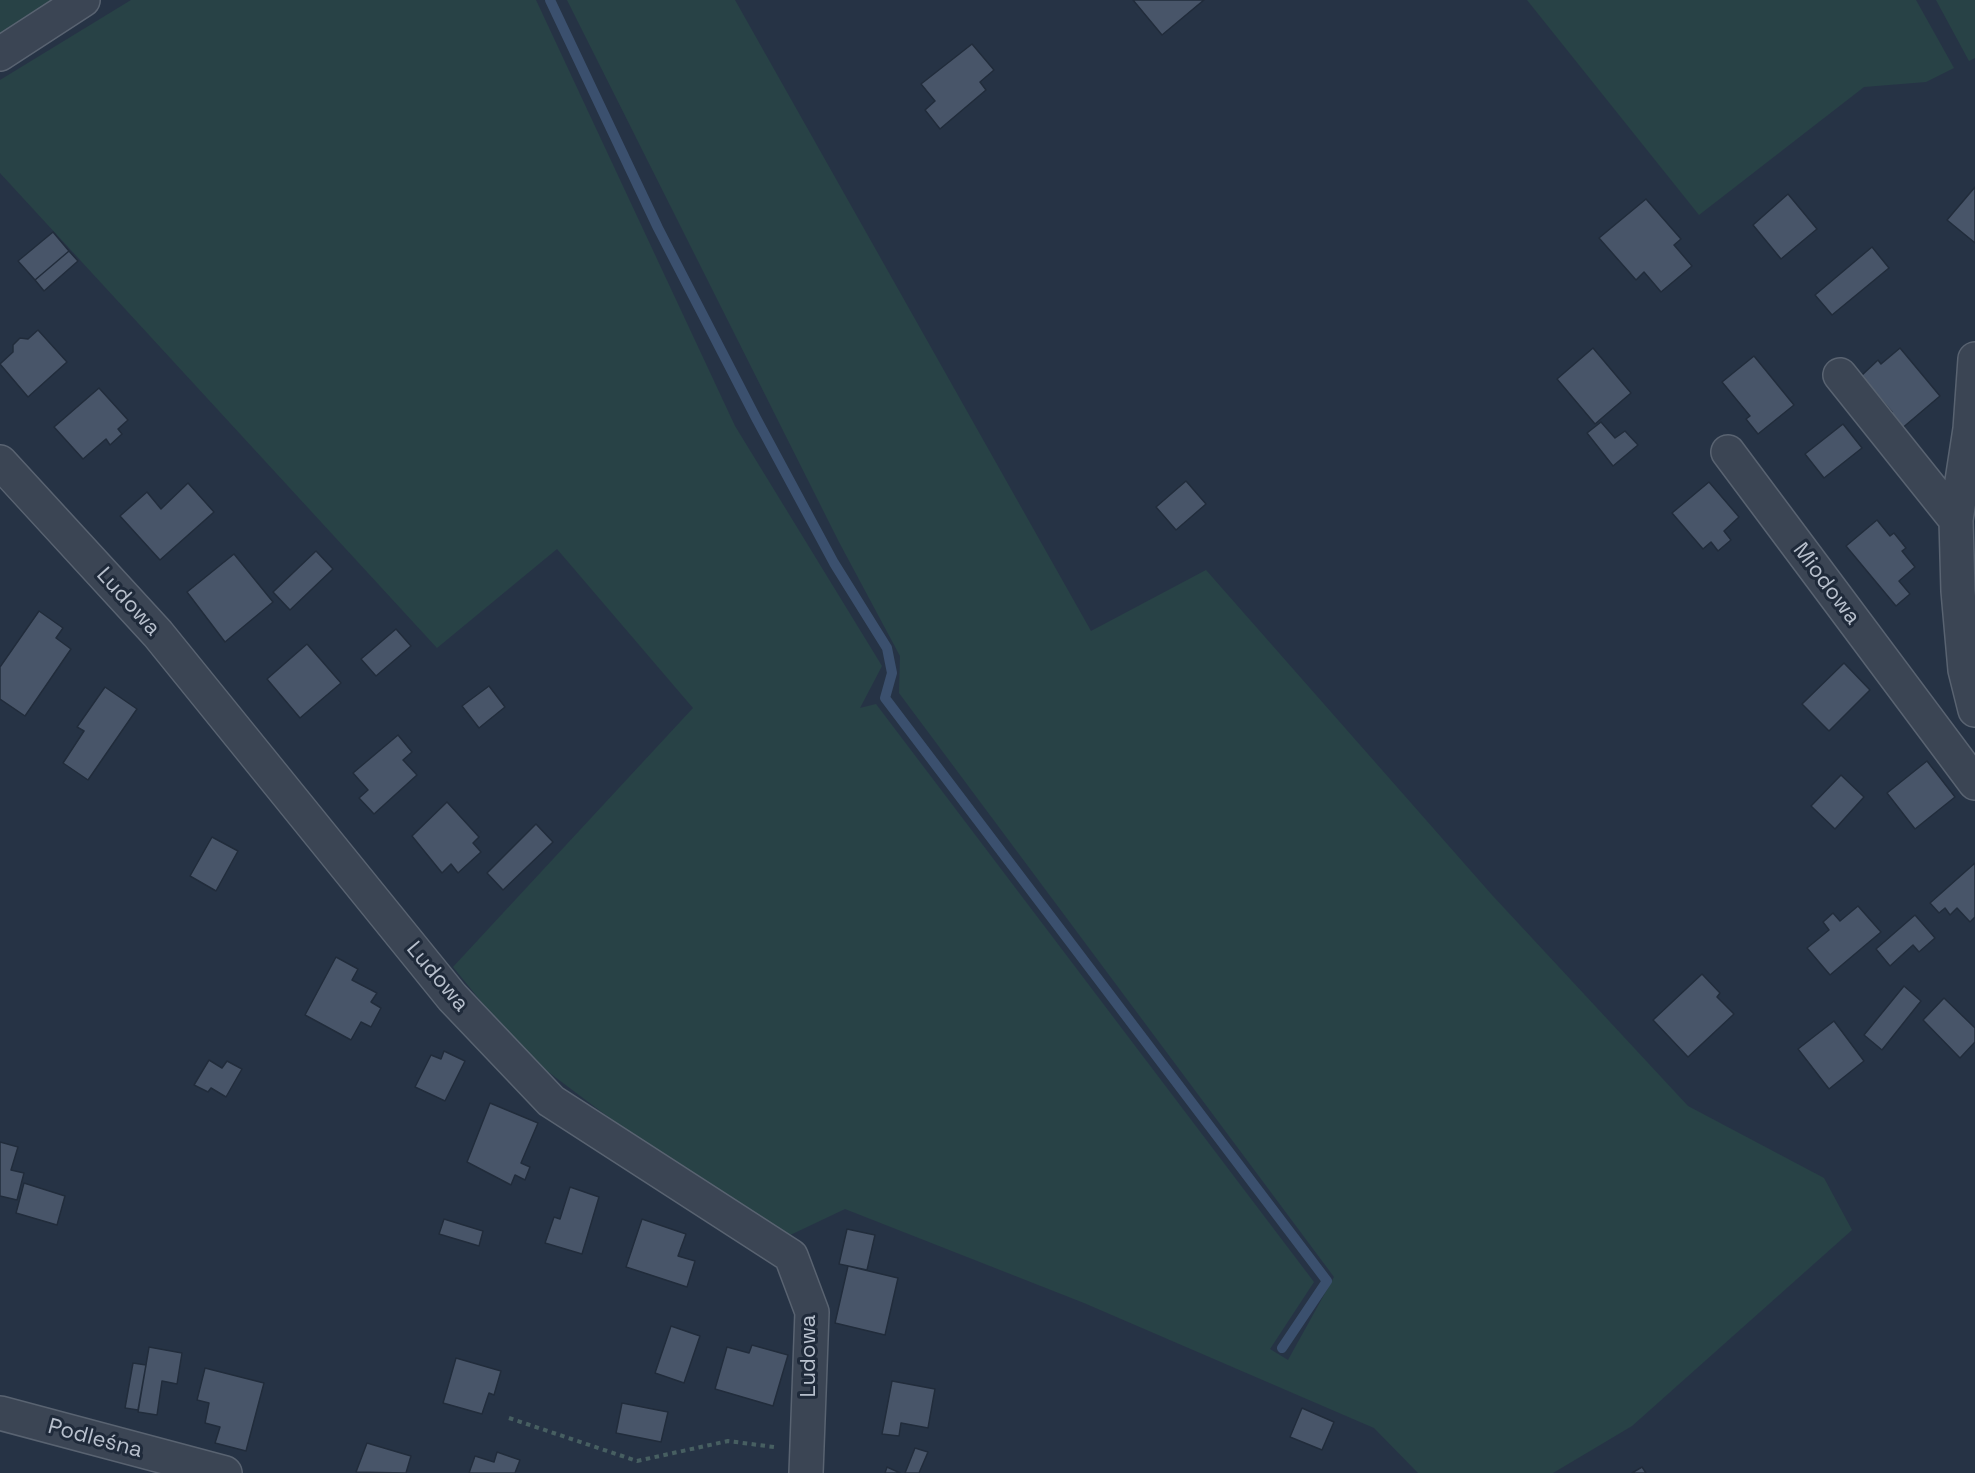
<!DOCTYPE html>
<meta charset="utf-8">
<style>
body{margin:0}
canvas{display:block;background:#263345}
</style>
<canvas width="1975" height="1473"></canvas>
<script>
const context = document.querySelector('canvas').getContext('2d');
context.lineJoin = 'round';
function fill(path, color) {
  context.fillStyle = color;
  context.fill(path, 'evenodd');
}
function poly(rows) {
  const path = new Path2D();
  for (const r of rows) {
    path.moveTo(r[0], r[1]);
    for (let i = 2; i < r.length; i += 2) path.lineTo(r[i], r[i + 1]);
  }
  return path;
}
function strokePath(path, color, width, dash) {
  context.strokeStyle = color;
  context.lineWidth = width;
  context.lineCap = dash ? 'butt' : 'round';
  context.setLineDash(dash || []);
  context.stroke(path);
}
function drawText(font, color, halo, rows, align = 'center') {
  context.font = font + ' "Space Grotesk",sans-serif';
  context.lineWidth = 6;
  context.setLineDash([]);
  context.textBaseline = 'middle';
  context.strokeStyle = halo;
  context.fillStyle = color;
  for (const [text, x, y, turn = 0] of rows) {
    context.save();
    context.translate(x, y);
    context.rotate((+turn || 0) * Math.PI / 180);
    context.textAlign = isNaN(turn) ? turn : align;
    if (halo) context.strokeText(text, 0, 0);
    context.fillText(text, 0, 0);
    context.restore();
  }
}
fill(poly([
 [0,0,65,0,0,42],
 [131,0,536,0,735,426,882,666,860,708,876,704,1314,1282,1270,1349,1288,1360,1334,1277,899,693,900,656,839,542,567,0,735,0,1091,631,1206,570,1492,895,1688,1106,1824,1178,1852,1230,1632,1426,1553,1473,1418,1473,1374,1428,1084,1303,845,1209,786,1237,659,1155,523,1053,453,967,693,708,557,549,437,648,0,173,0,80],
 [1527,0,1916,0,1954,68,1926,82,1864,87,1699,215],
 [1936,0,1975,0,1975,58,1969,61]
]), '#284246');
strokePath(poly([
 [550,0,658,228,756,418,834,563,887,648,892,673,885,698,1327,1281,1282,1348]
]), '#3b506e', 10);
const building = poly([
 [1133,0,1204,0,1162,35,1133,0],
 [972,44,994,70,980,82,986,90,940,129,925,110,935,101,921,84,972,44],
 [1975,187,1975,243,1947,220,1975,187],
 [1788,194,1817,229,1781,259,1753,225,1788,194],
 [1646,199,1681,239,1674,245,1692,266,1661,292,1644,272,1636,280,1599,238,1646,199],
 [53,232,69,251,35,280,18,261,53,232],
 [1872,247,1889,268,1832,315,1815,295,1872,247],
 [69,251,78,261,44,291,35,280,69,251],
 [38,330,67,362,28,397,0,364,13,352,13,345,20,338,28,339,38,330],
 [1593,348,1631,393,1595,424,1557,379,1593,348],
 [1900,348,1940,396,1900,430,1887,416,1892,412,1861,376,1878,360,1881,364,1900,348],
 [1754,356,1794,405,1758,434,1746,419,1750,416,1722,382,1754,356],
 [99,388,128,420,118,429,122,434,110,445,106,439,83,459,54,427,99,388],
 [1601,422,1615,438,1625,431,1638,445,1613,466,1587,433,1601,422],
 [1843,424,1862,448,1824,478,1805,454,1843,424],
 [1186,481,1206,504,1176,530,1156,507,1186,481],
 [1709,482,1739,517,1724,531,1731,540,1718,551,1711,542,1703,549,1672,513,1709,482],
 [188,483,214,512,160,560,120,516,147,492,161,509,188,483],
 [1877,520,1890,536,1894,533,1906,548,1902,551,1915,567,1899,581,1910,594,1896,606,1846,546,1877,520],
 [316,551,333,569,290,610,273,592,316,551],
 [234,554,273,602,225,642,187,592,234,554],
 [39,611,63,628,56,638,71,649,25,716,0,699,0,667,39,611],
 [396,629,411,646,376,676,361,659,396,629],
 [307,644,341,683,300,718,267,679,307,644],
 [1844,663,1870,690,1829,731,1802,704,1844,663],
 [489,686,505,707,479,728,462,706,489,686],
 [105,687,137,709,88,780,63,763,84,731,77,727,105,687],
 [398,735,412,752,403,760,417,775,374,814,359,798,368,790,353,773,398,735],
 [1927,761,1955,797,1915,829,1887,793,1927,761],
 [1841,775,1864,797,1835,829,1811,806,1841,775],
 [447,802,479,837,473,843,481,852,458,873,451,864,442,873,412,836,447,802],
 [536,824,553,842,503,890,487,873,536,824],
 [212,837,238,851,216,891,190,876,212,837],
 [1975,863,1975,917,1970,922,1957,908,1950,915,1945,908,1939,913,1930,903,1975,863],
 [1858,906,1881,932,1830,975,1807,948,1829,930,1823,922,1833,913,1840,921,1858,906],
 [1915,915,1935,938,1919,952,1913,945,1890,966,1876,949,1915,915],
 [336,957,358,969,352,980,377,993,371,1002,381,1008,371,1027,361,1022,351,1040,305,1015,336,957],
 [1702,974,1720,993,1717,997,1734,1014,1688,1057,1653,1020,1702,974],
 [1904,986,1921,1001,1882,1050,1864,1035,1904,986],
 [1944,998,1975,1028,1975,1042,1960,1058,1923,1020,1944,998],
 [1834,1021,1864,1061,1829,1089,1798,1049,1834,1021],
 [444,1051,465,1061,445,1101,415,1087,431,1055,441,1059,444,1051],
 [209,1060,222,1068,227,1061,242,1069,226,1097,211,1088,208,1092,194,1085,209,1060],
 [490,1103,538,1123,521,1163,530,1167,525,1180,515,1175,511,1185,467,1162,490,1103],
 [0,1142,18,1147,11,1170,24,1173,17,1200,0,1196,0,1142],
 [24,1183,65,1196,57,1225,16,1213,24,1183],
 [570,1187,599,1197,582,1254,545,1243,554,1217,560,1219,570,1187],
 [444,1219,483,1231,479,1246,439,1234,444,1219],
 [642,1219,686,1234,678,1256,695,1261,687,1287,626,1267,642,1219],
 [847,1229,875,1235,867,1270,839,1264,847,1229],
 [848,1266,898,1278,885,1335,835,1323,848,1266],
 [671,1326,700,1336,684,1383,655,1373,671,1326],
 [752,1345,788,1355,773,1406,715,1389,727,1347,749,1353,752,1345],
 [149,1347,182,1353,177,1384,162,1381,157,1415,138,1412,149,1347],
 [456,1358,501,1371,494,1395,489,1393,482,1414,443,1403,456,1358],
 [133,1363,146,1365,138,1410,125,1408,133,1363],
 [205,1368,264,1383,246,1451,215,1443,220,1427,205,1423,209,1403,197,1400,205,1368],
 [892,1381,935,1389,928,1428,901,1423,899,1436,882,1434,892,1381],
 [622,1403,668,1412,661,1442,616,1433,622,1403],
 [1302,1408,1334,1422,1322,1450,1290,1437,1302,1408],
 [367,1443,411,1456,406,1473,356,1472,367,1443],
 [915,1448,928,1452,919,1473,905,1473,915,1448],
 [497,1452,520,1460,515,1473,469,1473,475,1456,494,1462,497,1452],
 [887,1467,900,1473,885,1473,887,1467],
 [1642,1467,1646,1473,1632,1473,1642,1467]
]);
fill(building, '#485569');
strokePath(building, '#212c3b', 1.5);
const street = poly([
 [0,54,83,0],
 [1975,359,1970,429,1956,520,1958,591,1965,670,1975,710],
 [1840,375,1956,520],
 [1728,452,1975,783],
 [0,462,158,634,452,997,551,1101,791,1256,812,1312,806,1473],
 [0,1413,225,1473]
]);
strokePath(street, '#596371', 36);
strokePath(poly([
 [509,1418,637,1461,728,1441,774,1447]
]), '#475f61', 4, [4.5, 4.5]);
strokePath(street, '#3b4554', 33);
drawText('22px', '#b8c0cd', '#1f2a3a', [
 ["Miodowa",1826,584,53],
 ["Ludowa",128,602,48],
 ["Ludowa",437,977,50],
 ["Ludowa",809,1356,-90],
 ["Podleśna",95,1439,15]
]);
</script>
